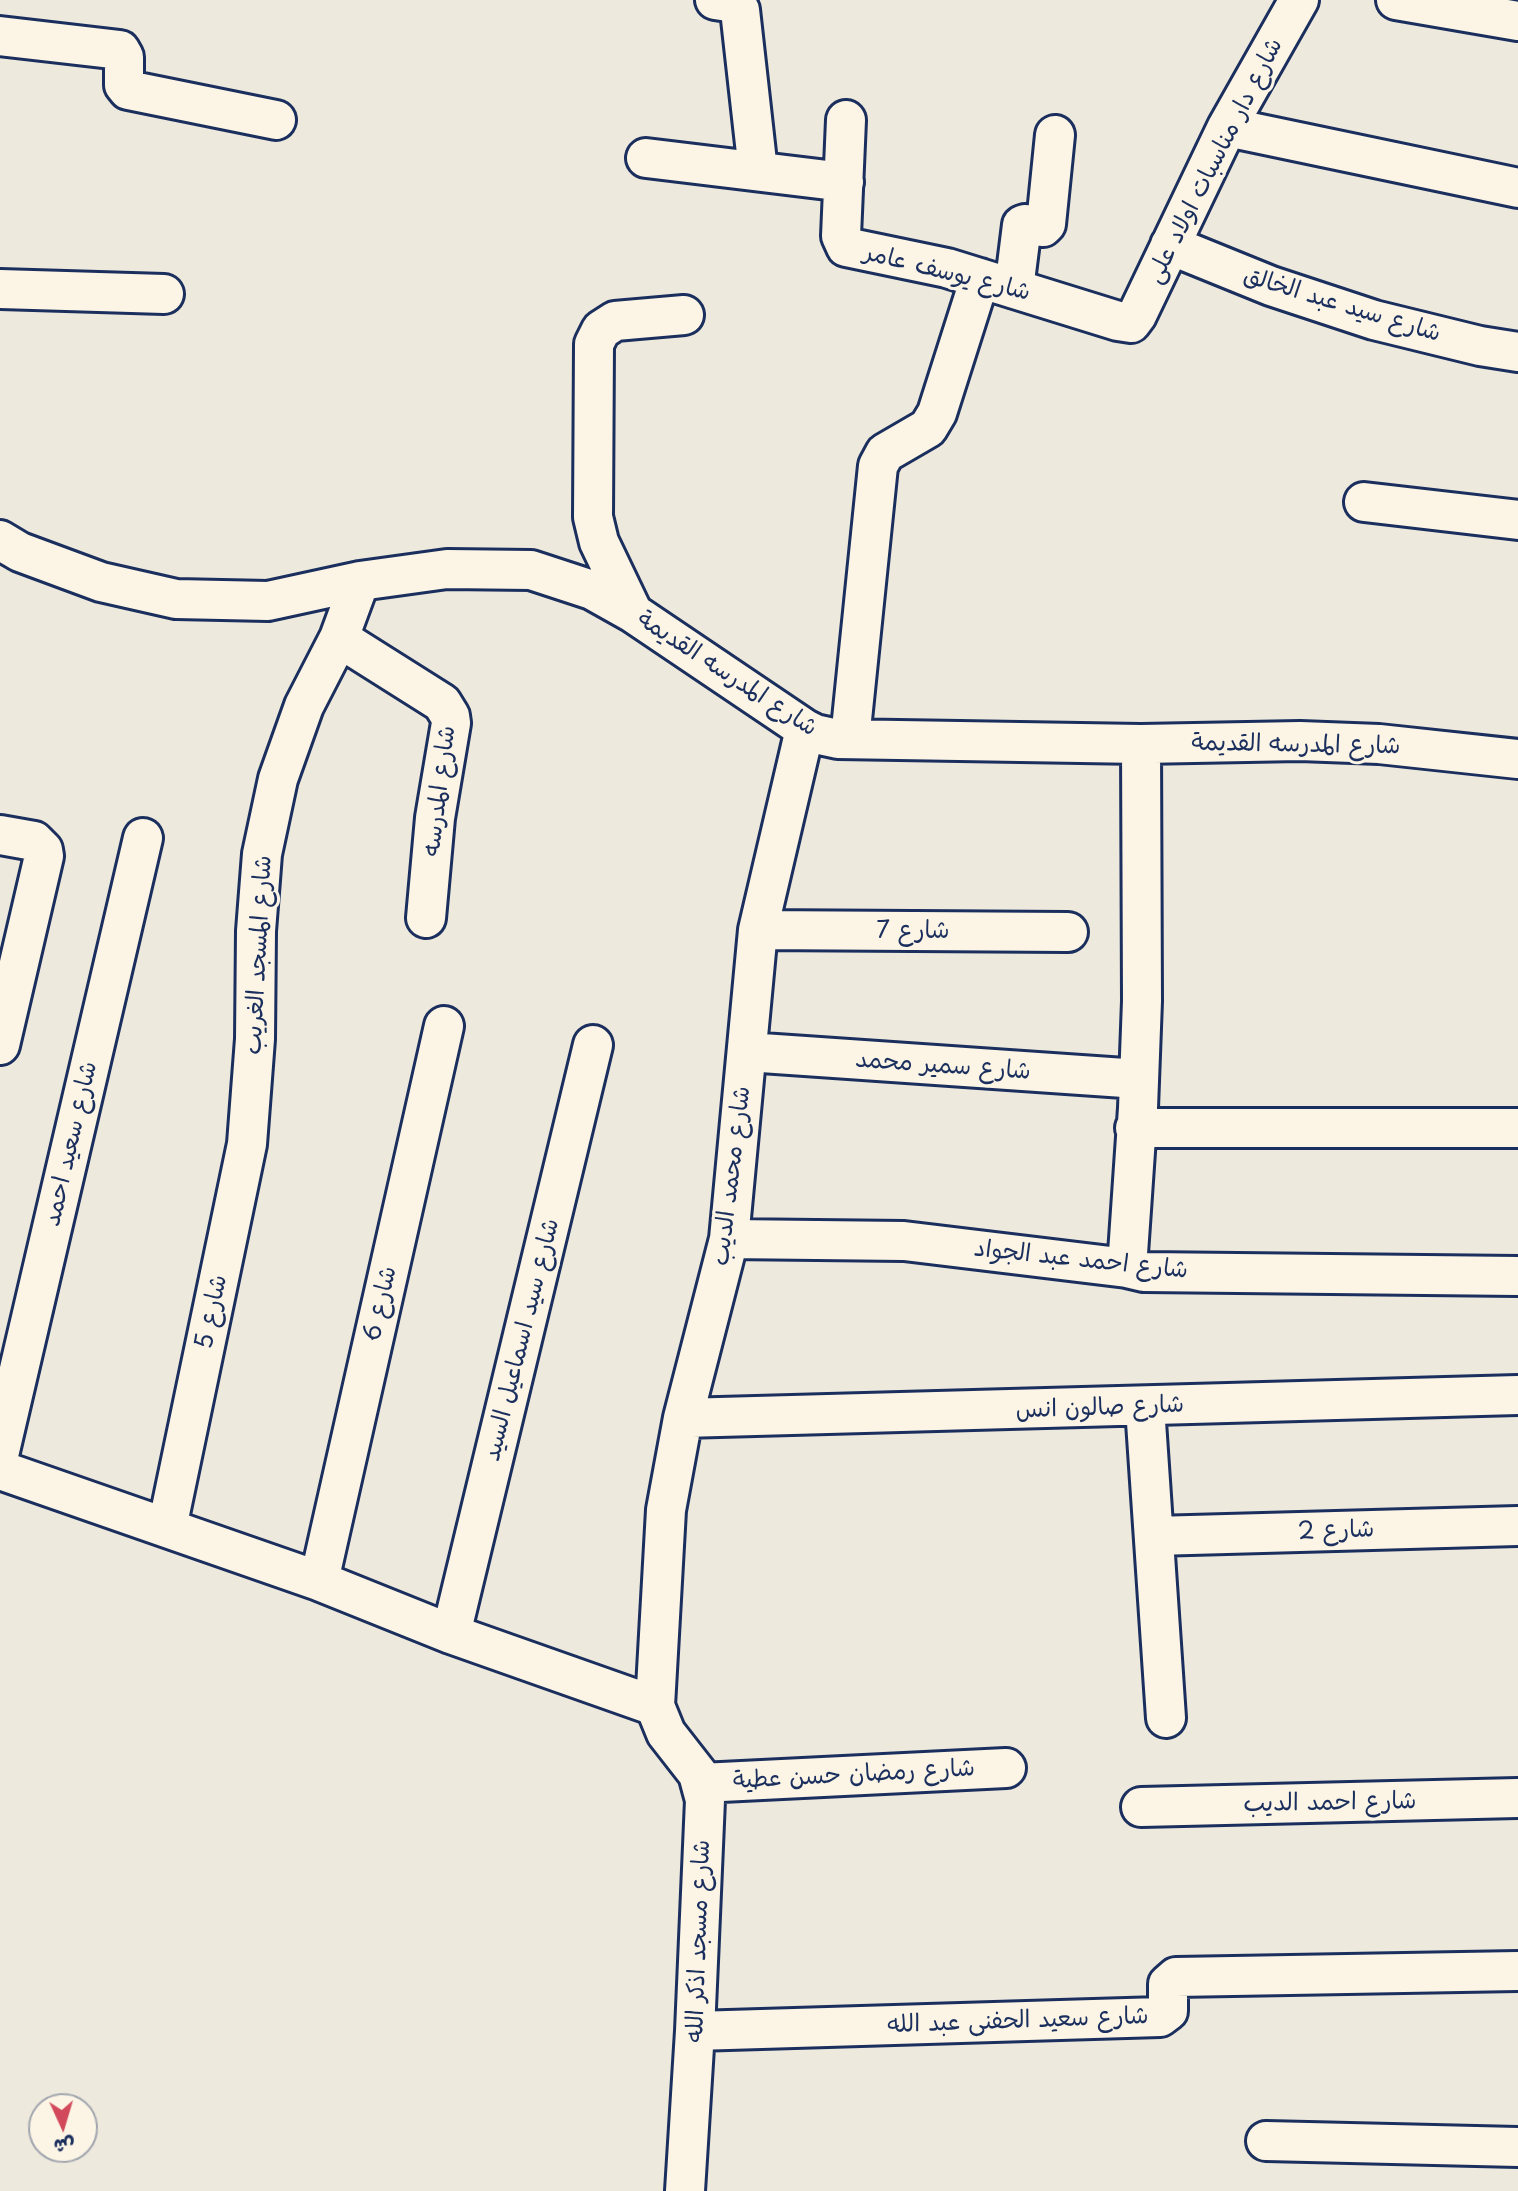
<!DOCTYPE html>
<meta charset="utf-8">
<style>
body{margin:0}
#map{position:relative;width:1518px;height:2191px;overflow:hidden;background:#eee9dd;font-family:"Playpen Sans","Playpen Sans Arabic",sans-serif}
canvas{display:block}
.north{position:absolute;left:28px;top:2093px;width:70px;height:70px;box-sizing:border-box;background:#fcf5e5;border:2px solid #a2a6af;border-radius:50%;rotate:176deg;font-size:19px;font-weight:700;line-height:28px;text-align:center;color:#1b2f5e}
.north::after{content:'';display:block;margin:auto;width:24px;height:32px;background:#d1495b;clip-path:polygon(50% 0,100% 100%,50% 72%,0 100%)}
</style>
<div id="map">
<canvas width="1518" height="2191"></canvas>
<div class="north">ش</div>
</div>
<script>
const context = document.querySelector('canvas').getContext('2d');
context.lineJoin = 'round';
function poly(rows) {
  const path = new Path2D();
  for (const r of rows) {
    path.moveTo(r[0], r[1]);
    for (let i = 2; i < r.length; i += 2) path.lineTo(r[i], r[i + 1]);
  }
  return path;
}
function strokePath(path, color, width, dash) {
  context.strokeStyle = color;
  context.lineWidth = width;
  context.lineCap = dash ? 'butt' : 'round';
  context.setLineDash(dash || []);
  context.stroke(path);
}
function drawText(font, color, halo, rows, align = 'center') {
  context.font = font + ' "Playpen Sans","Playpen Sans Arabic",sans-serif';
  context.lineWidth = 6;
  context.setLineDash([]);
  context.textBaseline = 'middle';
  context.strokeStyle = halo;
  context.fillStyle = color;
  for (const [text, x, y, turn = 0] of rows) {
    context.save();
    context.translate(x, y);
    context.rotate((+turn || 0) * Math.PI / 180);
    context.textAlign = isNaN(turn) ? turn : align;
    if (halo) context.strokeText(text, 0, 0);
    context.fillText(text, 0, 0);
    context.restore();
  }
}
const minor = poly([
 [715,0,735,3,740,10,758,171],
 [1396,0,1518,21],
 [0,36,120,50,124,57,124,85,128,90,276,120],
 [846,120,841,236,846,247,947,268,1118,321,1131,323,1137,315,1227,127,1299,0],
 [1227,127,1518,188],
 [646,158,844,182],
 [1170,245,1271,286,1374,320,1480,346,1518,352],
 [0,289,164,294],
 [1014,289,1022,225,1025,224,1043,227,1046,224,1055,135],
 [1364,502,1518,520],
 [0,540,20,552,101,582,176,599,268,601,360,581,447,569,531,570,592,590,633,613,805,729,815,734,838,739,1141,744,1300,741,1379,744,1518,759],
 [633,613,599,542,593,517,594,344,601,330,615,321,684,315],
 [339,638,442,703,450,716,451,723,435,818,426,918],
 [850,739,878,466,885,453,928,428,937,413,980,278],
 [0,835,34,841,43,850,44,856,0,1045],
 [758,930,1068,932],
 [747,1052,1139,1079],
 [1135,1128,1518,1128],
 [729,1239,904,1241,1127,1268,1144,1272,1518,1276],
 [1127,1268,1138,1108,1142,1001,1141,744],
 [1145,1407,1166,1718],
 [683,1418,1518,1395],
 [0,1451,143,838],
 [0,1470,319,1581,451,1634,655,1706],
 [167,1528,247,1144,255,1039,256,931,262,854,278,779,304,706,339,638,360,581],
 [1154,1536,1518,1526],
 [319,1581,444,1026],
 [451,1634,593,1045],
 [701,1783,1006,1768],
 [1141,1807,1518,1798],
 [695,2031,1160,2017,1168,2011,1168,1984,1176,1977,1518,1971],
 [1266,2141,1518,2147],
 [685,2191,695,2031,705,1800,698,1774,666,1733,655,1706,666,1510,683,1418,729,1239,758,930,805,729]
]);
strokePath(minor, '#1b2f5e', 44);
strokePath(minor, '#fcf5e5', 38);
drawText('24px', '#1b2f5e', '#fcf5e5', [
 ["شارع دار مناسبات اولاد على",1215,161,-63],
 ["شارع يوسف عامر",947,273,14],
 ["شارع سيد عبد الخالق",1342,305,17],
 ["شارع المدرسه القديمة",727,674,33],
 ["شارع المدرسه القديمة",1296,745,1],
 ["شارع المدرسه",440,791,-83],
 ["شارع 7",913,931],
 ["شارع المسجد الغريب",259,955,-87],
 ["شارع سمير محمد",943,1066,4],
 ["شارع سعيد احمد",71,1144,-77],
 ["شارع محمد الديب",732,1176,-83],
 ["شارع احمد عبد الجواد",1081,1260,6],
 ["شارع 6",381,1304,-77],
 ["شارع 5",212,1312,-78],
 ["شارع سيد اسماعيل السيد",522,1340,-76],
 ["شارع صالون انس",1100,1408,-2],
 ["شارع 2",1336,1531,-2],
 ["شارع رمضان حسن عطية",854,1775,-3],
 ["شارع احمد الديب",1330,1803,-1],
 ["شارع مسجد اذكر الله",699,1941,-88],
 ["شارع سعيد الحفنى عبد الله",1018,2021,-2]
]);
</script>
